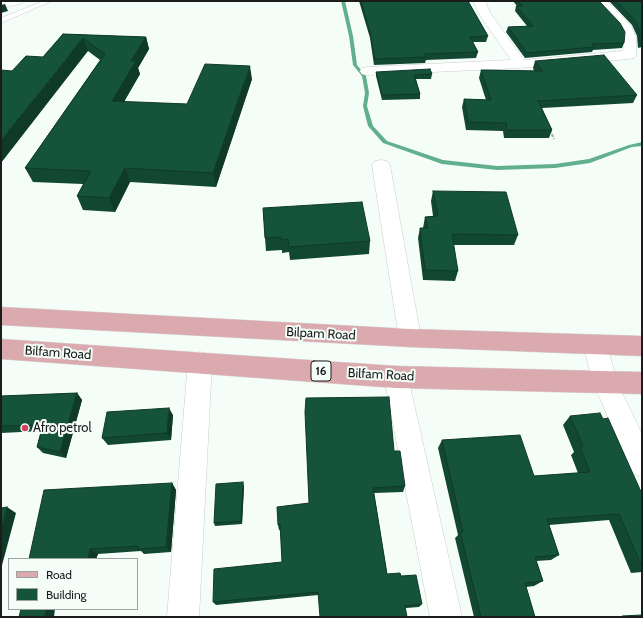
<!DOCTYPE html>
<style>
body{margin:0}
#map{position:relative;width:643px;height:618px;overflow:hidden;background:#f5fdf9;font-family:Cabin,sans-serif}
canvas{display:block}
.frame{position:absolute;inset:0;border:2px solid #1a1d1c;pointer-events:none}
.legend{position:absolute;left:8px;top:558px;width:130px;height:52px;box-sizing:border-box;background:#f5fdf9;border:1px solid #9da3a1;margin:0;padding:5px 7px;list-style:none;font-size:12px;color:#1a1d1c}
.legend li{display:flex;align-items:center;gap:8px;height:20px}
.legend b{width:20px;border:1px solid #9da3a1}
</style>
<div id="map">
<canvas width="643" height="618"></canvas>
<div class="frame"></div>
<ul class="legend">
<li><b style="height:5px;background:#daaaae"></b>Road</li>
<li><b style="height:11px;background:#15533b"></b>Building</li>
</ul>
</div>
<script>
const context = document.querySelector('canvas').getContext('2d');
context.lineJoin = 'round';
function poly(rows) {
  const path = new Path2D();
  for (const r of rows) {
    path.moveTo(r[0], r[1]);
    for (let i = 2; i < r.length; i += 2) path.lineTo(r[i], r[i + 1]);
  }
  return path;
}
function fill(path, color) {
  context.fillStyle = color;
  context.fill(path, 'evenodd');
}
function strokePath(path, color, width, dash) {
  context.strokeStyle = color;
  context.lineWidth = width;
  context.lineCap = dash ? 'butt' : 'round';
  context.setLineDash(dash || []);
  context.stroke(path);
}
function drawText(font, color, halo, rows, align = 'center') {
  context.font = font + ' Cabin,sans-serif';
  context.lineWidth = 4;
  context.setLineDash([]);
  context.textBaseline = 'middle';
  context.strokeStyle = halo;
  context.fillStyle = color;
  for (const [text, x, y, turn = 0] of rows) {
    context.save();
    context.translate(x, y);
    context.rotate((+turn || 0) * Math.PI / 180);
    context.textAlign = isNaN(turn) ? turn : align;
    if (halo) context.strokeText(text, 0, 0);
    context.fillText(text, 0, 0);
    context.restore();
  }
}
fill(poly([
 [341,1,345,1,353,36,357,65,366,76,369,93,367,106,373,126,387,141,443,160,497,166,555,164,589,159,629,145,642,142,642,146,632,147,590,163,555,168,497,170,442,164,383,143,368,126,363,106,365,93,362,76,353,65,349,36,341,1]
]), '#61af8d');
const service = poly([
 [43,1,52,1,1,23,1,18,43,1]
]);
const minor = poly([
 [1,1,24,1,22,3,1,9,1,1],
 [473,1,485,1,491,14,524,60,623,51,624,37,619,27,594,1,607,1,631,26,636,37,636,55,634,58,629,59,520,68,367,75,362,74,360,71,362,68,367,67,511,60,479,14,473,1],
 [381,160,387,161,390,165,421,338,418,345,410,347,402,345,399,338,372,165,375,161,381,160],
 [595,335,603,338,607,345,617,382,642,434,642,477,632,473,593,382,583,345,587,338,595,335],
 [200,352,208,355,212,362,199,617,167,617,188,362,192,355,200,352],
 [396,366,405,370,408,377,462,617,430,617,384,377,387,370,396,366]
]);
const primary = poly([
 [1,307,410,329,642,336,642,356,410,347,1,325,1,307],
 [1,339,396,366,642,372,642,394,396,388,1,359,1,339]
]);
strokePath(service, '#c6cec9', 1);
strokePath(minor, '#c6cec9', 1);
strokePath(primary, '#d6d6d6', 1);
strokePath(poly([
 [550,130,554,139]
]), '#a4aaa7', 2, [3, 1.5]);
fill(service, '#fff');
fill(minor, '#fff');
fill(primary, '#daaaae');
fill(poly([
 [359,1,468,1,488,36,486,42,473,42,478,52,476,58,426,60,425,63,374,65,370,38],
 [513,1,599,1,624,43,622,48,593,50,592,52,525,58,506,32,508,27,527,26,515,11,516,6,517,6],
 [609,1,642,1,642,47,638,48,637,36,632,25],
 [63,34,146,37,149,49,138,68,140,74,124,102,187,104,252,79,216,187,130,182,115,212,83,210,77,196,83,184,33,182,25,168,100,60,88,51,12,71,43,57],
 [535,61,637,95,633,103,542,108,552,130,549,138,504,138,503,131,466,130,462,107,464,99,486,100,479,78,481,70,534,71,533,68],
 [376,72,432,74,431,79,416,79,420,94,420,99,382,100,376,76],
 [433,191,518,235,514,245,453,245,458,271,455,281,423,280,418,238,420,228,423,228,425,217,433,216,431,201],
 [263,208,370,241,369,254,290,260,289,252,282,253,282,250,266,251,265,238],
 [77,393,82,400,66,458,43,453,37,447,41,431,1,433,1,396],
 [173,415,171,440,108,445,102,438],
 [570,416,642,494,642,572,631,573,609,520,549,525,559,555,551,560,536,561,543,581,534,586,526,587,535,617,474,617,455,538,458,535,438,448,442,440,534,476,578,473,571,455,574,452,563,425],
 [394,451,405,486,403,492,374,493,387,574,401,576,422,604,419,607,406,608,318,595,216,605,213,602,282,562,281,530,279,530,278,525,309,503],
 [172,483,176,490,171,552,144,554,141,551,98,554,96,559,29,559],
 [244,486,242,524,215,526,214,523]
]), '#124733');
fill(poly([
 [5,4,8,11,1,13,1,5],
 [146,37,149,49,138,68,140,74,116,115,112,101,131,61],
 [83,38,88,51,1,163,1,140],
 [250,66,252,79,216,187,213,173],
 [125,168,130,182,115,212,109,198],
 [77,393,82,400,66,458,60,452],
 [169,408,173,415,171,440,167,433],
 [243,482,244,486,242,524,241,521],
 [172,483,176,490,171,552,166,547],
 [7,507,16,513,1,569,1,529],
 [90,549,98,554,96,559,88,559],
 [46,609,55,609,54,617,44,617]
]), '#0f3a29');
const building = poly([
 [361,1,468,1,488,36,470,37,478,52,425,54,426,57,375,59,370,32,361,1],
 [518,1,599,1,620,23,625,32,624,43,592,44,594,47,527,53,508,27,533,26,516,6,522,6,518,1],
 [616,1,642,1,642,42,640,42,640,31,635,20,616,1],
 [63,34,146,37,131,61,136,61,112,101,187,104,205,64,250,66,213,173,125,168,109,198,77,196,91,171,25,168,105,54,83,38,1,140,1,70,12,71,26,56,43,57,63,34],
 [604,55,637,95,538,101,552,130,507,130,506,123,468,122,464,99,491,100,481,70,543,71,535,61,604,55],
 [430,69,432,74,414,75,420,94,382,95,376,72,430,69],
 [433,191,506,192,518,235,452,234,458,271,425,270,420,228,428,228,425,217,438,216,433,191],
 [362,202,370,241,289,247,288,239,281,240,281,237,265,238,263,208,362,202],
 [77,393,60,452,37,447,43,425,1,426,1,396,77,393],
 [389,397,394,451,400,451,405,486,373,488,387,574,400,573,401,576,416,575,422,604,405,606,407,617,320,617,318,592,213,602,214,569,282,562,280,524,278,525,277,507,309,503,305,412,306,398,389,397],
 [169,408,167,433,102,438,107,412,169,408],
 [600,413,603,419,608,418,642,494,642,567,619,514,547,519,559,555,535,557,543,581,525,583,535,617,481,617,460,532,463,532,442,440,520,435,534,476,590,472,580,447,583,446,570,416,600,413],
 [243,482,241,521,214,523,216,484,243,482],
 [172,483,166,547,138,549,138,546,90,549,88,559,29,559,44,490,172,483],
 [7,507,1,529,1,508,7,507],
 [21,609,46,609,44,617,19,617,21,609],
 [642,615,642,617,622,617,622,616,642,615]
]);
fill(building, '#15533b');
strokePath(building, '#0f3a29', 1);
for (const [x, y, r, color] of [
 [25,428,4,"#d2425b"]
]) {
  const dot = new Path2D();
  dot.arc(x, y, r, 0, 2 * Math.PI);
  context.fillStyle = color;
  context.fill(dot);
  strokePath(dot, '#f5fdf9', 1.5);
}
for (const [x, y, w] of [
 [321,371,20]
]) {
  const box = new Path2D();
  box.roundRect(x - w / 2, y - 10, w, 20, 3);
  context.fillStyle = '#f5fdf9';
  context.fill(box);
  strokePath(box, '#1a1d1c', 1);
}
drawText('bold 12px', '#1a1d1c', null, [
 ["16",321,371]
]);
drawText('13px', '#1a1d1c', '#f5fdf9', [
 ["Bilpam Road",321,334,3],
 ["Bilfam Road",58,353,4],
 ["Bilfam Road",381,375,3]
]);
drawText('13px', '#1a1d1c', '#f5fdf9', [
 ["Afro petrol",33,428]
], 'left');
</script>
